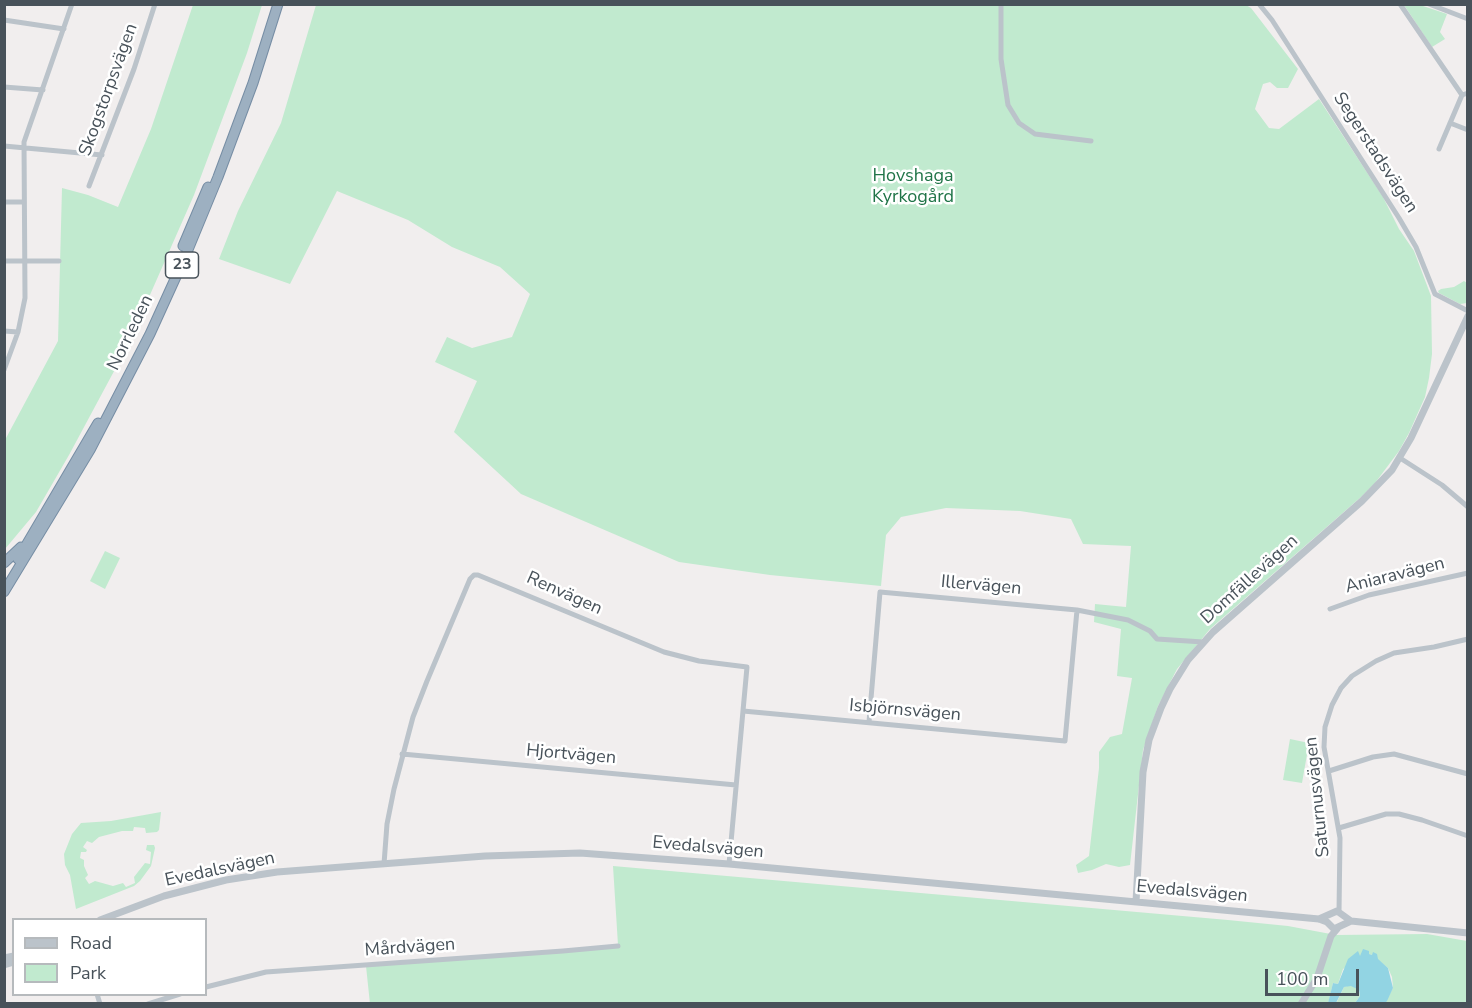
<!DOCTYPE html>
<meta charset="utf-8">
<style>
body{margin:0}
#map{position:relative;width:1472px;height:1008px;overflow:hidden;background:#f1eeee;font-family:"Nunito Sans",sans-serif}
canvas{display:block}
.frame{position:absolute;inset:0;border:6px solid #48525a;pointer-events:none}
.legend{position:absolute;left:12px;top:918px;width:195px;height:78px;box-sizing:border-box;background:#fff;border:2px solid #b6babd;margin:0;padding:8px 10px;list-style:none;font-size:18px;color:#48525a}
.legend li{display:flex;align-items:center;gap:12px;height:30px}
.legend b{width:30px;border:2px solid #b6babd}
.scale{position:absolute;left:1265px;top:969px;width:94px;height:27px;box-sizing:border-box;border:3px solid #48525a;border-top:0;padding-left:8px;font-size:18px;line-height:21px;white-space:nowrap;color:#48525a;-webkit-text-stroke:4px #fff;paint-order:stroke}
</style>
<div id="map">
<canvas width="1472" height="1008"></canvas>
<div class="frame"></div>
<ul class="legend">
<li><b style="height:8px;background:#bbc3ca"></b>Road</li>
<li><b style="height:16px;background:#c1eacf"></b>Park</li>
</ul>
<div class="scale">100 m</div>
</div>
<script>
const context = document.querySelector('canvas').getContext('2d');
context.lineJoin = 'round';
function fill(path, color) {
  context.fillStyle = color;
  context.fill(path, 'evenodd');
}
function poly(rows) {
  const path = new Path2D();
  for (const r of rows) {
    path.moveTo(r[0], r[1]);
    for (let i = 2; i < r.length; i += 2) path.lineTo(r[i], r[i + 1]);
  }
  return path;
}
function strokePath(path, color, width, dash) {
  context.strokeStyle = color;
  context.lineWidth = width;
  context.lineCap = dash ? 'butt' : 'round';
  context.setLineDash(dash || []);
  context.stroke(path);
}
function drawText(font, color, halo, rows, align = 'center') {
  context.font = font + ' "Nunito Sans",sans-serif';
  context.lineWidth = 5;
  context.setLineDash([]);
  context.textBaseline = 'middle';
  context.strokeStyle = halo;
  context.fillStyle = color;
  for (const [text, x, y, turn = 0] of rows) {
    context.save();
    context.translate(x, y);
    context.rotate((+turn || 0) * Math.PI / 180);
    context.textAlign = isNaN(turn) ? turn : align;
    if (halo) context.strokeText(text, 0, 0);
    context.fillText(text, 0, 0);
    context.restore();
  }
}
fill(poly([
 [193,5,262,5,247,53,194,195,127,347,69,455,36,512,5,549,5,440,58,341,62,188,88,195,118,207,151,129],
 [316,5,1246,5,1251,8,1298,69,1288,88,1277,88,1270,82,1263,84,1255,109,1269,128,1279,129,1319,99,1383,197,1399,229,1414,251,1431,296,1432,354,1429,378,1425,397,1409,433,1399,451,1375,483,1361,497,1210,629,1177,669,1158,706,1143,750,1130,865,1119,867,1106,864,1092,870,1078,873,1076,865,1089,856,1099,768,1099,752,1110,737,1122,734,1132,678,1117,676,1121,629,1094,622,1095,604,1126,607,1131,546,1083,544,1071,519,1020,511,946,508,901,517,886,535,881,586,770,575,679,562,521,494,454,432,477,381,435,362,447,337,472,348,512,337,530,294,500,267,452,247,408,220,337,191,290,284,219,259,238,211,281,123],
 [1404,5,1420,5,1447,14,1440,32,1445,39,1432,47],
 [1464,281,1467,283,1467,303,1460,304,1439,293,1438,291,1441,289,1454,287],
 [105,551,120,558,105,589,90,581],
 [1290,739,1309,743,1302,783,1283,780],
 [161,812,159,830,157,832,146,833,145,828,134,827,133,831,122,831,99,837,92,843,87,841,83,847,87,850,86,852,81,852,80,858,84,860,84,866,88,875,85,878,89,884,95,881,113,886,123,883,126,887,135,883,134,877,145,863,150,864,151,852,146,850,147,845,154,845,155,848,151,866,140,881,134,886,76,909,70,875,65,865,64,854,72,834,81,823,111,821],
 [613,866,1228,920,1288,926,1336,935,1427,934,1467,941,1468,1003,1385,1003,1393,988,1392,977,1388,968,1372,955,1368,954,1360,958,1343,969,1338,984,1333,983,1328,1004,370,1004,366,966,618,945],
 [1351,985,1359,990,1360,996,1355,1003,1336,1004,1344,987]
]), '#c1eacf');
fill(poly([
 [1363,949,1369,951,1369,954,1372,955,1373,952,1377,954,1378,959,1388,968,1393,988,1387,1001,1385,1003,1355,1003,1360,996,1359,990,1351,986,1344,987,1336,1003,1328,1003,1333,983,1338,984,1348,959,1358,951,1360,956]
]), '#92d4e3');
const trunk = poly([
 [183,246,208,187],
 [18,559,98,423],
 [4,563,21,547],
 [4,592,90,450,150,334,185,257,218,177,253,83,278,4]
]);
strokePath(trunk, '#768da4', 11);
strokePath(poly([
 [1001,4,1001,59,1008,105,1019,123,1035,134,1091,141],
 [1259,4,1272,20,1399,218,1416,247,1435,294,1468,311],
 [1400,4,1462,95,1468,93],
 [1429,4,1468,19],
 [4,20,64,29],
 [4,87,43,90],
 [1450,123,1468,130],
 [4,146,102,155],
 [1439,149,1462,95],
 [89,186,134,69,155,4],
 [4,202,24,202],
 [4,261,59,261],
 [4,331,18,332],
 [4,370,18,332,25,298,24,142,72,4],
 [1400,458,1442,485,1468,507],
 [1330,609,1369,595,1468,573],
 [1077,610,1128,620,1150,631,1157,639,1203,642],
 [743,711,1065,741,1077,610,880,592,869,722],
 [402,754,736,785],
 [1329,771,1373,757,1394,754,1468,774],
 [1339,828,1386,814,1399,814,1422,820,1468,836],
 [384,864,387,824,394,789,413,717,427,681,470,579,474,575,478,575,664,652,699,661,747,667,729,864],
 [1339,912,1340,838,1324,747,1325,727,1332,705,1341,688,1352,676,1376,661,1394,653,1434,647,1468,639],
 [206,987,266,972,563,951,618,946],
 [97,994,100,1004],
 [148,1004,180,994]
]), '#bbc3ca', 5);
strokePath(poly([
 [1136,902,1143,772,1149,740,1161,708,1170,689,1188,660,1213,632,1362,501,1392,470,1411,438,1468,316],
 [1319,919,1337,911,1351,921],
 [100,920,164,896,226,880,277,872,485,856,580,853,729,864,1319,919,1327,922,1334,929,1351,921,1468,933],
 [4,958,14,956],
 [4,965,14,962],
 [1301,1004,1317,978,1331,936,1337,929]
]), '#bbc3ca', 7);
strokePath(trunk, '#9db0c1', 9);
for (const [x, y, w] of [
 [182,265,33]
]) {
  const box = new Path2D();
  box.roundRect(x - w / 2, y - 13, w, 26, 4.5);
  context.fillStyle = '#fff';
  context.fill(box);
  strokePath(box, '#48525a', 1.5);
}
drawText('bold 16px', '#48525a', null, [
 ["23",182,265]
]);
drawText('18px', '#48525a', '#fff', [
 ["Skogstorpsvägen",109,90,-70],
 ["Segerstadsvägen",1375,153,57],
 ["Norrleden",131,333,-64],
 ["Aniaravägen",1395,576,-14],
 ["Domfällevägen",1250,580,-42],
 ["Illervägen",981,586,5],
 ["Renvägen",564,594,24],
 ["Isbjörnsvägen",905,711,5],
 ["Hjortvägen",571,755,5],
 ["Saturnusvägen",1318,797,-96],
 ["Evedalsvägen",708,848,5],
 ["Evedalsvägen",220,870,-12],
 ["Evedalsvägen",1192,892,5],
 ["Mårdvägen",410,948,-4]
]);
drawText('18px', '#207448', '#fff', [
 ["Hovshaga",913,177],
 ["Kyrkogård",913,198]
]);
</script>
